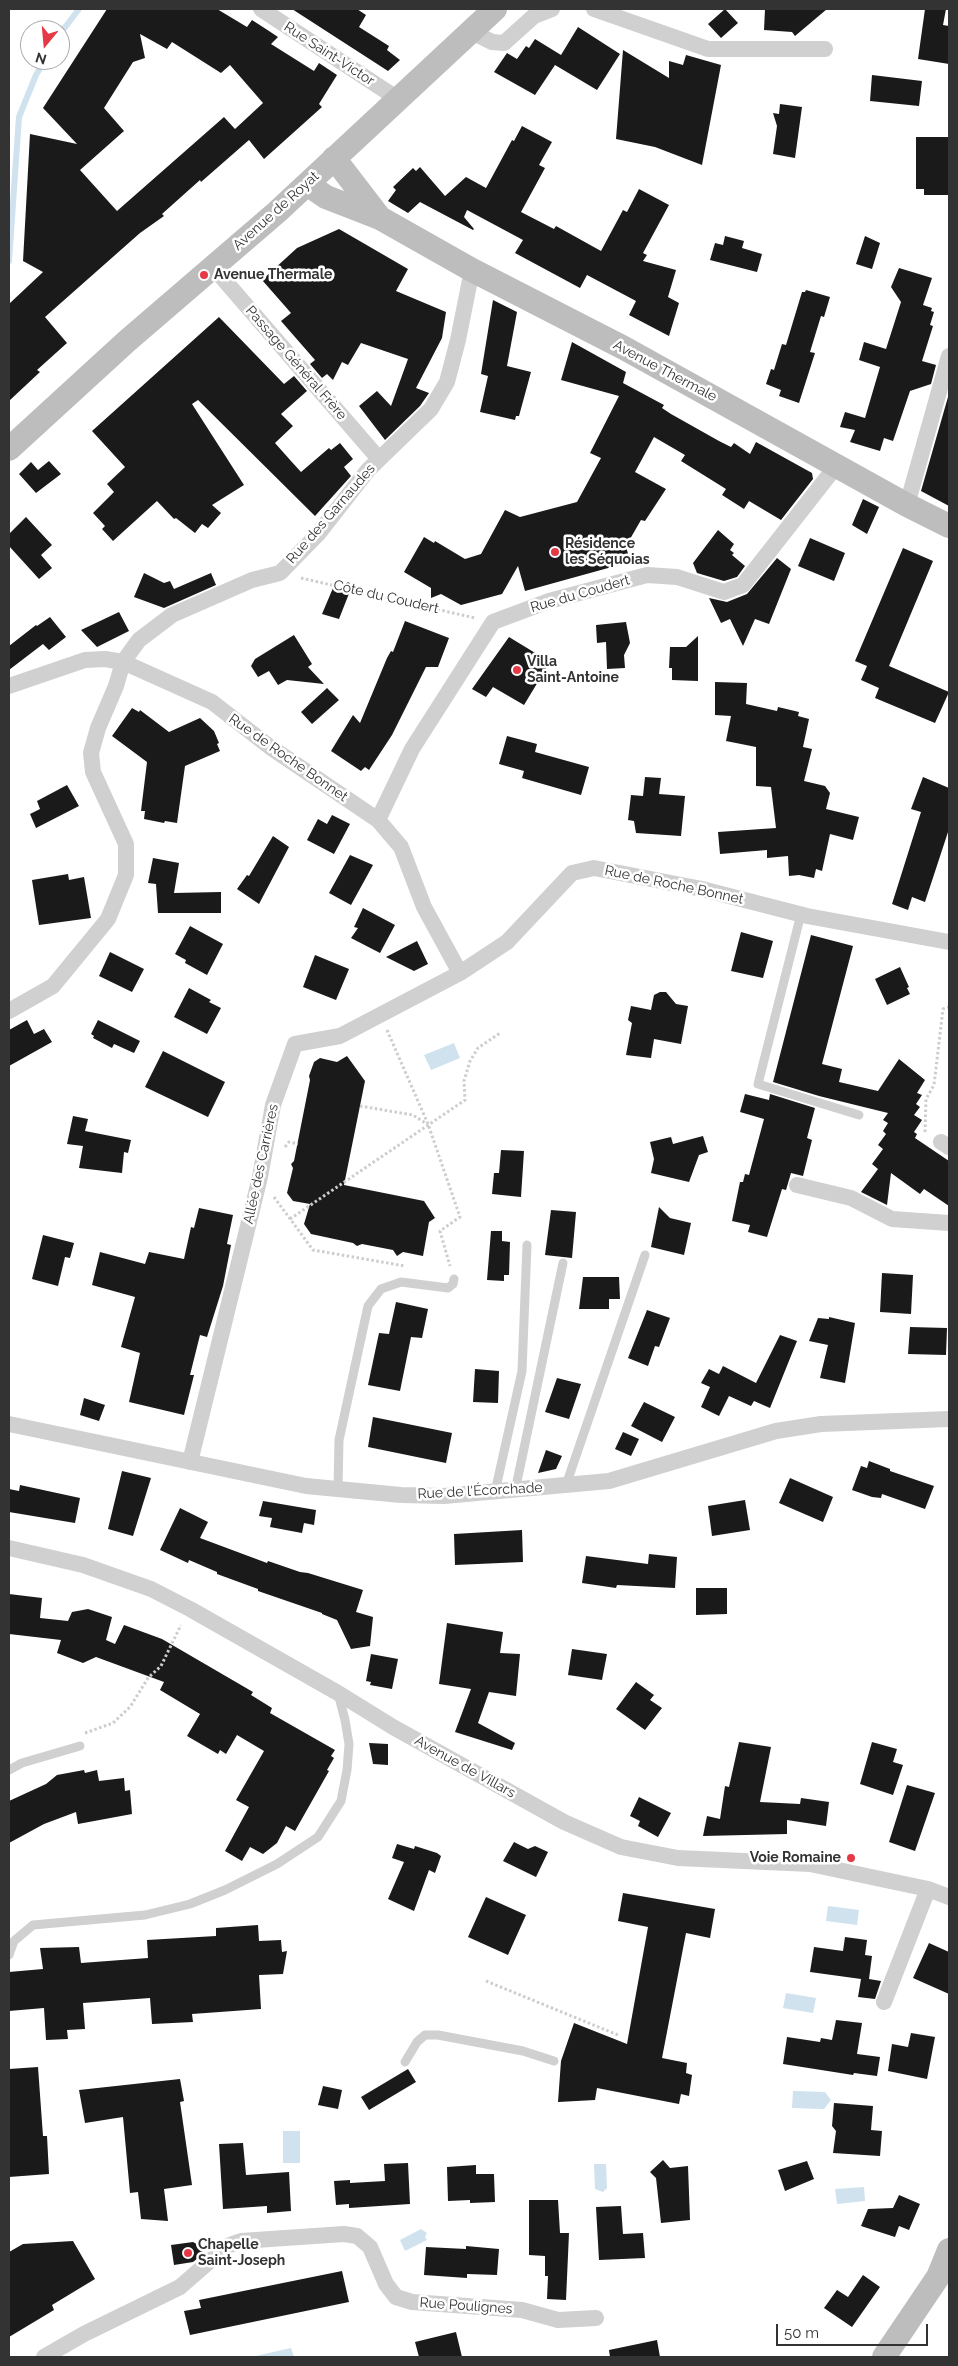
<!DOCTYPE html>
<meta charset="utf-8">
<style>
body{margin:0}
#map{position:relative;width:958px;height:2366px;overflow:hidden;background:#fff;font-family:Raleway,sans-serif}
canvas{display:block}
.frame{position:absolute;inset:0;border:10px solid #333;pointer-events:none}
.north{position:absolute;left:20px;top:20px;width:50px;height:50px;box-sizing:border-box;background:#fff;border:1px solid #adadad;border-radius:50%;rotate:197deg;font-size:14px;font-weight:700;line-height:20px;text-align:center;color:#333}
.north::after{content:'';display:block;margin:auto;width:18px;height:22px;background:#e63946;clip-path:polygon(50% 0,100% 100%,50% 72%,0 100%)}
.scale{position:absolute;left:776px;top:2324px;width:152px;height:22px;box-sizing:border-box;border:2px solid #333;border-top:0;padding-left:6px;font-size:15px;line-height:18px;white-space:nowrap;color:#333;-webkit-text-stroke:4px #fff;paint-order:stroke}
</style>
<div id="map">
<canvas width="958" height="2366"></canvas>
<div class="frame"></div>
<div class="north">N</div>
<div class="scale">50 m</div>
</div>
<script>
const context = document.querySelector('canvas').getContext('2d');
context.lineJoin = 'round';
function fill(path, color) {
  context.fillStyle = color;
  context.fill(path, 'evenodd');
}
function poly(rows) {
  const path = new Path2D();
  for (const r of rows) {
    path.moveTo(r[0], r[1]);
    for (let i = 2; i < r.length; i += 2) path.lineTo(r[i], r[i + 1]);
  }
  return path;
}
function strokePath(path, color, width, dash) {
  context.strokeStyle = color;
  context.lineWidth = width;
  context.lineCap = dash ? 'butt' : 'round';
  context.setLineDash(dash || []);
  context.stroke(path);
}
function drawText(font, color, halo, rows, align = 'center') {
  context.font = font + ' Raleway,sans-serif';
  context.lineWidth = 5;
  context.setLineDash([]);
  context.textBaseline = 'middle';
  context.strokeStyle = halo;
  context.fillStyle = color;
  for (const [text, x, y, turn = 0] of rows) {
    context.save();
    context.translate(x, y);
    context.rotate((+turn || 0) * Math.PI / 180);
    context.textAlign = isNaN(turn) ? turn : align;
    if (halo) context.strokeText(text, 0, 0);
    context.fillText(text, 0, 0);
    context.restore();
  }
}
fill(poly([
 [454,1043,460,1058,431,1070,424,1055],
 [828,1906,859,1910,857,1925,826,1921],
 [786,1993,816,1998,813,2013,783,2008],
 [793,2091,825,2092,831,2100,824,2109,792,2108],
 [283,2131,300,2131,300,2163,283,2163],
 [594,2164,606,2164,607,2188,603,2192,595,2189],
 [864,2187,865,2201,837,2204,835,2189],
 [421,2229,427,2233,425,2237,427,2240,405,2251,400,2240],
 [291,2348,294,2357,251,2357]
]), '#cfe2ee');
strokePath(poly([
 [60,34,79,9],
 [9,261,19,117,36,75,45,60]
]), '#cfe2ee', 6);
fill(poly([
 [107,9,217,9,247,27,252,20,269,31,278,37,271,44,314,71,319,63,337,75,319,104,322,107,264,159,249,140,201,182,200,180,162,214,164,216,140,233,45,317,67,343,37,370,40,372,9,401,9,304,43,272,23,261,30,134,77,144,43,108],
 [140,34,167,49,172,42,221,73,230,65,263,103,235,129,224,117,117,211,80,170,124,131,104,108,133,62,145,58],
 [292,9,357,9,366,15,359,27,389,46,387,50,400,60,388,71],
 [725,9,738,23,721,38,708,24],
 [765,9,827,9,795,36,792,32,764,30],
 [925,9,946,9,943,25,949,26,949,64,918,59],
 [578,27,620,54,597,90,555,65,535,95,494,72,507,53,517,59,526,46,529,48,535,39,561,55],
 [623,50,669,78,669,61,683,65,686,55,721,65,702,165,655,147,616,139],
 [872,75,922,81,919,106,870,101],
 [780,104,802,107,795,158,773,154,777,126,773,113,779,114],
 [522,126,552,142,539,165,545,168,521,212,554,229,556,226,601,251,623,210,627,212,639,189,669,205,643,253,647,255,643,261,676,270,668,297,679,303,669,336,629,315,636,301,587,275,580,288,515,253,523,240,467,210,464,217,474,229,473,230,420,202,408,213,388,201,396,190,393,187,413,168,416,171,420,167,445,196,466,177,486,188,512,140,514,141],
 [916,137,949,137,949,195,924,195,924,189,916,189],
 [339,229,408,269,396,291,446,312,442,338,416,388,429,393,420,406,385,440,359,406,377,391,391,406,408,359,361,343,348,365,342,362,333,380,327,374,322,378,310,364,315,360,281,321,291,313,262,280,297,248],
 [725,236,744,241,742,248,762,254,757,272,710,260,715,243,723,245],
 [865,236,880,243,872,269,856,264],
 [899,268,932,278,923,305,932,308,931,311,934,312,930,325,933,326,922,361,936,365,931,384,910,391,893,441,884,438,880,451,850,442,855,430,840,427,845,412,865,418,880,367,859,360,864,342,886,349,901,302,891,287],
 [806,290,830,297,824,317,821,316,810,352,815,353,799,403,779,396,781,390,766,384,771,369,774,370,782,344,786,345,802,292,805,292],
 [493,300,517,312,507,366,531,372,519,416,516,416,515,420,480,412,488,376,481,374],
 [219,317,284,384,294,376,307,391,281,414,293,426,275,443,291,461,290,463,291,461,301,472,329,448,331,450,340,443,353,459,344,467,351,476,315,516,198,400,192,404,244,485,212,505,221,513,208,528,202,524,195,533,176,518,174,519,157,501,113,541,102,529,105,526,93,513,114,492,107,484,125,467,92,431],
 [572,342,626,372,623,383,664,405,662,408,671,414,719,441,731,447,734,443,750,454,756,442,812,473,813,479,781,520,749,501,744,509,722,495,726,489,681,461,685,455,654,437,635,472,666,489,645,521,641,520,626,546,629,558,619,565,525,591,518,566,502,594,461,605,441,594,431,598,431,588,404,572,424,537,434,543,435,541,465,559,481,554,505,510,520,517,577,502,601,458,590,453,619,396,561,380],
 [948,397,949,397,949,506,921,491],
 [49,461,61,474,36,493,19,474,31,462,38,470],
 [863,499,879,507,867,534,852,525],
 [26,517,52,545,41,555,52,568,39,579,9,546,9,534],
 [718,530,734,544,730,550,734,553,732,555,745,566,737,577,724,581,697,573,693,563],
 [810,538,845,553,834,581,798,566],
 [903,548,933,561,889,666,949,692,935,723,875,698,879,688,861,680,867,666,855,661],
 [777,558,791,569,769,624,755,619,743,646,730,619,721,623,709,598,727,602,747,594],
 [144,573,164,583,170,581,174,589,211,573,216,585,164,608,134,597],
 [333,588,350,591,339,619,322,614],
 [119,612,129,631,97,647,81,630],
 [50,617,66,637,49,650,43,644,9,670,9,646,36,625,37,626],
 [405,621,449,638,438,667,426,667,392,735,369,770,365,767,361,771,331,751,353,715,360,723,387,658,391,651,393,652],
 [626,622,630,643,624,655,625,668,607,669,606,642,597,643,596,625],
 [294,635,312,664,308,667,324,684,287,680,278,685,269,671,258,677,251,666,255,659],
 [698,636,698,681,672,680,672,668,669,668,670,647,686,647],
 [509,637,550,662,524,705,493,687,486,697,472,689],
 [715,682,747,683,746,704,777,711,778,707,799,712,798,716,809,719,803,747,812,749,804,781,825,786,830,793,826,809,859,817,853,840,830,834,822,871,816,869,814,878,799,875,789,876,788,856,767,858,767,850,720,854,718,832,776,828,771,787,756,786,756,747,726,741,731,716,715,715],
 [327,688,339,700,312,724,301,712],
 [132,708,139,712,140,710,169,732,200,718,214,731,219,743,217,744,220,751,185,766,177,823,165,821,164,823,144,819,145,811,141,811,147,762,112,736],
 [507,736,537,744,535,752,589,767,581,795,522,778,524,771,499,764],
 [645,777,661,778,659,794,685,796,681,836,636,833,634,821,628,820,631,795,643,796],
 [923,777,949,788,949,829,925,902,912,897,908,910,892,904,921,812,911,809],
 [67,785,79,806,36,828,30,814,40,809,37,801],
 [332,815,350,824,334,854,307,840,318,819,327,824],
 [273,836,289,847,259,904,237,889,247,875,249,876],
 [350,855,373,865,351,905,329,893],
 [153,858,179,863,174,893,221,892,221,913,158,913,156,884,148,883],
 [68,874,69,880,84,877,91,918,39,925,32,880],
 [363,908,395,925,380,953,351,938,358,928,354,927],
 [190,926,223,944,207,975,185,963,186,960,175,954],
 [741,932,773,941,763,978,731,971],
 [811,935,853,946,822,1064,842,1069,839,1082,878,1091,899,1059,925,1080,917,1093,922,1095,916,1104,920,1107,914,1115,922,1120,914,1132,917,1134,915,1138,949,1161,949,1206,924,1189,920,1194,891,1173,887,1205,861,1192,878,1169,872,1164,883,1149,878,1145,886,1134,883,1131,888,1123,883,1120,888,1113,819,1096,773,1082],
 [417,941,428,964,414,971,386,957],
 [110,952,144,969,132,992,99,976],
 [315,955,349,969,336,1000,303,987],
 [900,967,909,987,907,988,910,994,887,1005,875,979],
 [189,988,211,1000,209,1002,221,1008,207,1034,174,1017],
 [660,992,666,992,676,1004,688,1006,681,1044,654,1039,651,1058,626,1055,632,1023,628,1020,631,1006,651,1010,654,995],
 [27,1020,34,1034,44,1029,52,1042,9,1066,9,1030],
 [98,1020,140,1041,134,1053,114,1044,112,1048,93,1038,94,1036,91,1034],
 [163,1051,225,1082,208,1117,145,1087],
 [347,1056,365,1081,344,1185,424,1201,435,1218,429,1222,423,1256,403,1252,397,1256,393,1250,362,1244,357,1246,353,1243,311,1234,304,1224,310,1204,293,1201,287,1193,293,1168,291,1164,294,1161,310,1080,309,1076,314,1062,320,1058,337,1062],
 [745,1094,769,1100,770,1094,815,1108,807,1138,812,1140,803,1176,791,1173,786,1190,782,1189,767,1237,748,1232,750,1225,732,1221,740,1182,743,1182,745,1174,749,1175,764,1119,740,1112],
 [73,1116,88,1119,85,1131,131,1140,128,1153,124,1152,122,1173,79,1168,83,1146,67,1144],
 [703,1136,708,1152,699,1155,689,1182,651,1173,654,1159,650,1142,671,1137,673,1144],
 [501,1150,524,1151,521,1197,492,1194,494,1173,499,1173],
 [659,1207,670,1218,691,1223,684,1255,651,1247],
 [199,1208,233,1215,227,1244,231,1245,223,1286,207,1337,200,1335,190,1375,194,1375,184,1415,129,1402,140,1353,121,1347,135,1297,92,1285,100,1252,145,1264,149,1252,184,1259,191,1227,194,1228],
 [551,1210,576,1212,572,1258,545,1255],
 [491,1231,502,1231,502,1241,510,1242,509,1275,504,1275,504,1281,487,1280],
 [43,1235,74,1243,70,1258,65,1257,58,1286,32,1279],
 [882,1273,913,1275,911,1314,880,1312],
 [583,1277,619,1277,620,1299,609,1299,609,1309,579,1309],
 [396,1302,428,1309,422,1338,411,1337,400,1391,368,1385,379,1333,389,1334],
 [647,1310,670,1318,659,1347,655,1346,648,1366,628,1358],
 [829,1317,855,1323,845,1383,820,1378,828,1345,809,1341,818,1318,829,1319],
 [910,1327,947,1328,946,1355,908,1354],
 [780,1335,797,1341,770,1408,754,1401,751,1406,729,1396,719,1416,701,1407,710,1387,701,1383,709,1369,719,1374,723,1366,756,1383],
 [475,1369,499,1371,498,1403,473,1402],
 [557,1378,581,1384,569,1419,545,1412],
 [84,1398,105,1405,99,1421,80,1415],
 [644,1402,675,1417,662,1442,631,1426],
 [373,1417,452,1433,446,1463,368,1447],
 [623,1432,639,1439,631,1456,615,1449],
 [546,1450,562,1456,556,1469,538,1473],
 [869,1461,890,1469,890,1471,934,1486,925,1509,882,1494,881,1498,872,1497,852,1490,861,1466,867,1468],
 [122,1471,151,1478,133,1536,108,1529],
 [790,1478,833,1497,823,1522,779,1503],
 [20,1485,80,1498,75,1523,9,1512,9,1489,19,1491],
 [745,1500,750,1530,712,1536,708,1506],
 [263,1501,316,1510,314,1525,304,1523,302,1533,270,1527,272,1518,259,1516],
 [180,1508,208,1522,200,1538,267,1563,268,1561,300,1572,308,1573,363,1590,356,1612,373,1617,370,1646,351,1649,337,1620,322,1614,322,1613,258,1591,258,1589,217,1574,217,1572,189,1560,188,1563,160,1550],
 [522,1530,523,1562,455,1565,454,1534],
 [649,1554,677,1557,675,1588,617,1585,616,1588,582,1583,586,1556,648,1564],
 [696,1588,727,1588,727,1614,696,1615],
 [9,1594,42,1598,40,1618,68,1621,72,1612,88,1609,112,1617,106,1640,115,1644,124,1625,162,1639,253,1692,251,1695,272,1708,270,1713,335,1750,331,1756,334,1758,327,1770,329,1771,295,1831,286,1826,277,1843,263,1854,250,1847,242,1861,225,1851,249,1807,236,1800,264,1751,237,1735,226,1754,220,1750,218,1754,187,1736,200,1714,160,1690,164,1682,96,1657,83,1663,57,1653,61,1640,9,1634],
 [447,1623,503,1632,500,1653,520,1654,516,1696,489,1692,478,1723,515,1743,512,1750,455,1732,471,1689,439,1684],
 [572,1649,607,1654,602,1680,568,1675],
 [371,1654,398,1659,392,1689,370,1685,371,1682,366,1681],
 [636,1682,654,1695,650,1700,662,1708,645,1730,616,1709],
 [739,1742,771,1747,760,1802,800,1804,801,1798,829,1802,826,1826,787,1820,787,1834,703,1836,707,1816,720,1819,725,1786,729,1787],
 [872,1742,897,1749,893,1762,903,1765,893,1795,860,1784],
 [369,1743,388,1744,388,1765,373,1764],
 [84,1770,85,1773,97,1770,99,1781,124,1778,125,1791,130,1790,132,1814,78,1824,76,1812,44,1824,9,1843,9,1801,46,1784,57,1775],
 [907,1785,935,1793,915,1851,889,1842],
 [639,1797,671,1813,658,1837,638,1826,640,1821,630,1816],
 [514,1842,528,1849,535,1846,548,1852,536,1877,503,1861],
 [397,1844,414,1849,415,1846,437,1853,441,1856,435,1873,429,1870,414,1911,388,1899,404,1862,392,1858],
 [623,1893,715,1909,710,1938,686,1933,662,2058,687,2063,686,2073,692,2075,689,2096,681,2094,679,2104,597,2088,595,2100,558,2102,561,2061,574,2023,627,2044,648,1927,618,1921],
 [486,1897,526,1915,508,1955,468,1937],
 [258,1925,259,1941,281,1940,282,1952,287,1951,283,1974,259,1975,261,2009,192,2014,193,2022,152,2024,150,1998,83,2003,85,2029,67,2030,68,2039,46,2040,44,2008,9,2011,9,1972,43,1969,40,1948,79,1947,81,1963,148,1958,147,1940,216,1936,216,1928],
 [845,1937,867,1940,865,1955,872,1956,869,1979,881,1981,875,1999,858,1997,861,1979,810,1972,814,1947,843,1951],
 [929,1943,949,1952,949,1994,913,1978],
 [836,2020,862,2023,857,2054,880,2057,877,2076,854,2073,853,2075,783,2064,787,2037,820,2042,821,2038,832,2040],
 [911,2033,935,2037,927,2079,888,2071,892,2044,908,2047],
 [38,2067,43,2136,47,2136,49,2174,9,2177,9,2069],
 [408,2069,416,2082,369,2110,361,2097],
 [180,2079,184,2101,180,2102,192,2185,164,2189,168,2221,141,2219,138,2192,130,2193,123,2117,85,2123,79,2090],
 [323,2086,342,2090,338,2109,318,2105],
 [834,2103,873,2106,871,2130,882,2131,880,2156,833,2153,836,2131,832,2126],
 [243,2143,246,2175,289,2172,291,2211,267,2213,267,2206,223,2209,219,2144],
 [663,2160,670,2168,688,2166,690,2220,661,2223,656,2178,650,2172],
 [807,2161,814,2179,785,2191,778,2170],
 [408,2163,410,2204,349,2208,349,2204,336,2205,334,2181,350,2180,350,2183,385,2181,384,2164],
 [476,2165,476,2174,494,2174,495,2202,470,2203,470,2200,448,2201,447,2167],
 [899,2195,920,2204,909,2230,899,2226,895,2237,861,2226,868,2209,893,2208],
 [529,2200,558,2200,560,2233,569,2233,566,2300,547,2299,548,2276,545,2276,545,2256,529,2255],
 [621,2206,623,2234,643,2233,645,2258,599,2260,596,2207],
 [73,2241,95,2279,52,2305,54,2310,9,2337,9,2252,23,2244],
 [193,2242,202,2247,203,2254,193,2262,174,2265,171,2245],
 [466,2246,499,2249,497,2275,467,2274,467,2278,424,2275,426,2247,466,2249],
 [342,2271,349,2302,190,2335,184,2311,201,2308,199,2300],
 [863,2275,880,2287,852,2327,824,2308,837,2290,848,2297],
 [456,2332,462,2357,419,2357,415,2342],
 [657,2340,660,2357,610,2357,609,2350]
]), '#1a1a1a');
strokePath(poly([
 [301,578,475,618],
 [387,1030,428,1124,460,1217,440,1231,450,1266],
 [360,1106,413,1115,427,1124],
 [925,1132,926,1099,934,1085,943,1009,949,1007],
 [285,1147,289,1142,298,1144],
 [274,1197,313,1250,405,1266],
 [290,1219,465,1100,464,1081,470,1061,478,1048,500,1033],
 [85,1733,113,1723,130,1707,148,1678,161,1666,181,1625],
 [486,1981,618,2035]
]), '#cdcdcd', 3, [2.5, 2.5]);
strokePath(poly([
 [801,914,758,1084,859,1115],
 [566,1485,645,1255],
 [338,1489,339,1440,368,1306,381,1289,401,1282,448,1288,453,1284,454,1279],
 [515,1491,563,1263],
 [495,1492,522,1371,527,1245],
 [9,1770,22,1763,80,1746],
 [9,1955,14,1941,33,1925,145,1915,190,1904,225,1890,277,1864,318,1837,341,1801,347,1770,349,1744,345,1720,338,1693],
 [405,2062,417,2042,425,2035,438,2035,523,2051,554,2061]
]), '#d0d0d0', 9);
strokePath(poly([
 [261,9,398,99],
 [594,9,708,49,825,49],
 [472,32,492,42,504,43,534,16,552,9],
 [213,267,379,459],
 [907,505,949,356],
 [9,686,85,660,105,659,123,662,212,702,270,747,378,820,401,847,424,907,460,973,507,942,572,873,594,868,702,889,807,916,949,942],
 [378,820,412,749,493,622,549,601,647,575,677,577,724,592,743,585,837,465],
 [9,1011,53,986,108,919,126,875,126,844,93,772,91,753,98,728,116,686,123,662,139,640,172,615,252,580,280,573,318,534,368,470,431,409,447,382,458,340,472,270],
 [941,1142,949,1147],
 [797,1185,851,1198,892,1219,949,1223],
 [9,1424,306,1486,401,1495,444,1496,609,1481,776,1431,821,1424,949,1419],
 [190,1462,260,1177,273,1105,295,1044,340,1036,460,973],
 [9,1548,83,1565,151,1589,190,1609,338,1693,393,1727,564,1822,621,1847,678,1858,810,1864,928,1889,949,1897],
 [884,2002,928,1889],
 [44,2357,84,2334,180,2287,227,2246,241,2241,344,2234,357,2236,370,2247,386,2284,396,2297,412,2302,522,2310,558,2320,596,2318]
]), '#d0d0d0', 16);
strokePath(poly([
 [334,158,380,218],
 [307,184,326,197,380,218,472,270,624,348,907,505,949,526],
 [9,449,127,341,277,212,495,9],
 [884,2357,938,2277,949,2250]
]), '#bdbdbd', 24);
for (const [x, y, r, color] of [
 [204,275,5,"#e63946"],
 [555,552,5,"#e63946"],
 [517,670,5,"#e63946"],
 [851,1858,5,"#e63946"],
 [188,2253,5,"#e63946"]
]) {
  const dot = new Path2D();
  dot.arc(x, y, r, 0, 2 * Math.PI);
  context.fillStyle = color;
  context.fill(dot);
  strokePath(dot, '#fff', 2);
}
drawText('14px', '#333', '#fff', [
 ["Rue Saint-Victor",329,54,33],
 ["Avenue de Royat",276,211,-42],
 ["Passage Général Frère",296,363,49],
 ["Avenue Thermale",665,371,28],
 ["Rue des Garnaudes",331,514,-49],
 ["Rue du Coudert",580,594,-16],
 ["Côte du Coudert",386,597,13],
 ["Rue de Roche Bonnet",288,758,35],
 ["Rue de Roche Bonnet",674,885,12],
 ["Allée des Carrières",261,1164,-78],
 ["Rue de l'Écorchade",480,1491,-3],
 ["Avenue de Villars",465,1767,29],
 ["Rue Poulignes",466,2306,4]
]);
drawText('bold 14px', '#333', '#fff', [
 ["Avenue Thermale",214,275],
 ["Résidence",565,544],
 ["les Séquoias",565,560],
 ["Villa",527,662],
 ["Saint-Antoine",527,678],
 ["Voie Romaine",841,1858,"right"],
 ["Chapelle",198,2245],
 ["Saint-Joseph",198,2261]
], 'left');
</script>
